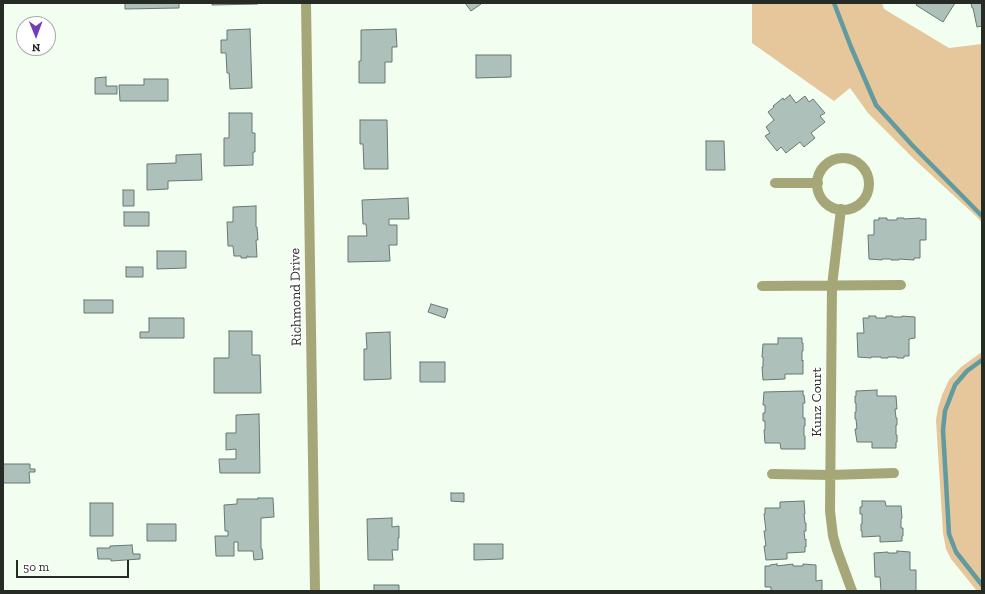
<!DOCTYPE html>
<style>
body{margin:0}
#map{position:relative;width:985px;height:594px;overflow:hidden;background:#f2fef0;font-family:"Zilla Slab",serif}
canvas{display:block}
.frame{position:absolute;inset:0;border:4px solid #272b26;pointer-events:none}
.north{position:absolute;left:16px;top:16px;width:40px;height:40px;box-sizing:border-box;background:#fff;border:1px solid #a9aaa8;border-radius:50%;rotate:179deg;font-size:11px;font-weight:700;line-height:16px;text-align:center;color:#272b26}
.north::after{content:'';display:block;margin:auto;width:14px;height:18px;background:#743db4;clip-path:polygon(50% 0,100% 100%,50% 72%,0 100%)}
.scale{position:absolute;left:16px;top:560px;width:113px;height:18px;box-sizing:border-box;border:2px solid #272b26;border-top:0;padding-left:5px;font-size:12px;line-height:14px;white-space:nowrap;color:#272b26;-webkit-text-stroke:3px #fff;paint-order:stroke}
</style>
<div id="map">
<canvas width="985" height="594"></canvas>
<div class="frame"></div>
<div class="north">N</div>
<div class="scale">50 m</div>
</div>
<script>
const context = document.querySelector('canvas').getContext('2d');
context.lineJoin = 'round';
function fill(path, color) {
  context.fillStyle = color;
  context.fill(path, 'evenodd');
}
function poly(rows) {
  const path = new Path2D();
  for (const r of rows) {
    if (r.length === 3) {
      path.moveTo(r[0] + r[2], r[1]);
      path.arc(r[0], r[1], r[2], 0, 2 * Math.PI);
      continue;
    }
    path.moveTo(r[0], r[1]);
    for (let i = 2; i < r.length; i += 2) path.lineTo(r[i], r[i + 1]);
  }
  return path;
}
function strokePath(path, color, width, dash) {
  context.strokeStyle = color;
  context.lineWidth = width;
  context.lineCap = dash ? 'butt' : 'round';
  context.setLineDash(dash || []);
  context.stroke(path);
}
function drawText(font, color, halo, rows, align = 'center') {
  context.font = font + ' "Zilla Slab",serif';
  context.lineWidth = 3;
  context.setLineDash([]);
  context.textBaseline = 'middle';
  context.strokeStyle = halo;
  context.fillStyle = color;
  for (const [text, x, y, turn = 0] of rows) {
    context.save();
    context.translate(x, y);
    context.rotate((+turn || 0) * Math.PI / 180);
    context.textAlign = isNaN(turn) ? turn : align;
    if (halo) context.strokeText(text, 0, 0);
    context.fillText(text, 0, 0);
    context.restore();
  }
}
fill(poly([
 [752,3,882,3,884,9,949,48,982,44,982,223,977,217,914,159,868,113,850,88,834,101,752,43],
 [982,352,982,591,977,591,951,559,946,549,943,533,936,420,938,408,942,395,949,380,961,367]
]), '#e5c79b');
strokePath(poly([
 [834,3,851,47,876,105,912,145,982,216],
 [982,360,967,371,955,385,945,411,943,430,949,534,956,552,982,585]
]), '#619ba0', 4.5);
const building = poly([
 [125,3,179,3,179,8,125,9,125,3],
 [212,3,258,3,258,4,212,5,212,3],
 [465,3,480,3,481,4,471,11,465,3],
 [917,3,955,3,943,22,916,5,917,3],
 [971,3,982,3,982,26,977,27,973,8,972,8,971,3],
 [250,29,252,88,230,89,229,73,227,73,226,53,221,53,221,40,227,40,227,30,250,29],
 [396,29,397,47,392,47,392,62,385,62,385,83,359,83,359,61,361,61,361,30,396,29],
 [476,55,511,55,511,77,476,78,476,55],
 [106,77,106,86,117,86,117,94,95,94,95,78,106,77],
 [144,79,168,79,168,101,120,101,119,85,144,85,144,79],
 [790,95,796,103,805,96,809,102,813,99,825,113,820,116,825,122,811,133,815,138,804,147,800,142,786,153,781,147,777,151,765,136,770,133,766,127,774,120,768,112,774,107,773,106,783,98,784,100,790,95],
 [229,113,252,113,252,133,255,133,255,152,253,152,253,165,224,166,224,138,229,138,229,113],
 [360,120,387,120,388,169,364,169,363,144,360,144,360,120],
 [706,141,724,141,725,170,706,170,706,141],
 [201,154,202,180,168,181,168,189,147,190,147,164,176,163,176,155,201,154],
 [123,190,134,190,134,206,123,206,123,190],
 [408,198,409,219,389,219,389,225,397,225,397,245,389,245,390,261,348,262,348,236,367,236,366,224,363,224,362,200,408,198],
 [256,206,256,227,257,227,258,240,256,240,257,257,248,257,248,256,247,256,247,258,241,258,241,256,234,256,233,246,228,246,227,222,233,222,233,207,256,206],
 [124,212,149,212,149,226,124,226,124,212],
 [879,218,887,218,887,220,897,220,897,218,904,218,904,219,920,218,920,219,926,219,926,240,920,240,920,258,914,258,914,260,899,259,899,260,891,260,891,259,882,259,882,260,869,259,868,235,874,235,874,220,879,220,879,218],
 [157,251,186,251,186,268,157,269,157,251],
 [126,267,143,267,143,277,126,277,126,267],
 [84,300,113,300,113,313,84,313,84,300],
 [431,304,448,309,445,318,428,312,431,304],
 [869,316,876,316,876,318,886,318,886,316,893,316,893,317,902,317,902,316,915,317,915,338,909,339,909,356,904,356,904,358,897,358,897,357,888,357,888,358,881,358,881,357,871,357,871,358,858,357,857,333,864,333,863,318,869,318,869,316],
 [149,318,184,318,184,338,140,338,140,332,149,332,149,318],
 [229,331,252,331,252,355,260,355,261,393,214,393,214,358,229,358,229,331],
 [390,332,391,379,364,380,364,349,367,349,366,333,390,332],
 [778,338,802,338,802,343,803,343,803,351,802,351,802,361,803,360,803,374,785,374,785,379,763,380,762,367,763,367,763,357,762,357,763,344,778,344,778,338],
 [420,362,445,362,445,382,420,382,420,362],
 [877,390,877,396,896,396,897,409,895,409,896,418,897,418,897,425,896,425,896,435,897,435,897,442,896,442,896,448,872,448,872,442,857,442,855,429,857,429,856,419,855,419,855,412,856,412,856,403,855,403,855,396,856,396,856,391,877,390],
 [803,391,803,395,804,395,805,403,803,403,803,418,805,418,805,426,804,426,804,436,805,436,805,449,781,449,780,443,765,443,764,430,765,430,765,421,763,421,763,413,765,413,765,405,763,405,764,392,803,391],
 [259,414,260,473,220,473,219,459,236,459,236,449,226,450,226,433,236,433,236,415,259,414],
 [3,464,30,464,30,469,35,469,35,472,29,472,30,483,3,483,3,464],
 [451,493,464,493,464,502,451,501,451,493],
 [258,498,273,498,274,517,261,518,261,549,262,549,263,559,254,560,253,551,238,551,238,542,234,542,234,556,216,556,215,536,228,536,228,531,225,531,224,505,237,504,237,499,258,499,258,498],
 [804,501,805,514,804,514,805,523,806,523,806,531,804,531,805,540,806,539,806,547,805,547,805,552,787,553,787,559,766,560,764,546,766,546,764,531,766,531,764,514,765,514,765,508,780,508,780,502,804,501],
 [862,501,885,501,886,506,901,506,902,518,901,519,901,528,903,528,903,536,902,536,902,541,880,542,880,536,862,537,862,531,861,531,861,524,862,524,862,514,860,514,860,507,862,507,862,501],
 [90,503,113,503,113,536,90,536,90,503],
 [392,518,392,527,399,526,399,538,398,538,398,550,392,550,393,560,368,560,367,519,392,518],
 [147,524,176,524,176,541,147,541,147,524],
 [474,544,503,544,503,559,474,560,474,544],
 [132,545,133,554,140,554,140,559,111,561,111,559,98,559,97,548,110,548,110,546,132,545],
 [897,551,910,552,910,570,916,570,916,591,881,591,880,577,875,577,874,553,888,552,888,553,897,553,897,551],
 [777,564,777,566,793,564,793,566,803,566,803,564,816,565,816,581,822,580,822,591,771,591,771,587,765,587,765,566,770,566,770,565,777,564],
 [374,585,399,585,399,591,374,591,374,585]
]);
fill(building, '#adc1ba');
strokePath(building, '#667872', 1);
strokePath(poly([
 [306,3,315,591],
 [843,184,26],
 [775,183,818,183],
 [841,209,832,286,830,511,833,536,837,550,852,591],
 [762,286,901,285],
 [772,474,830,475,894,473]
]), '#a6a779', 10);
drawText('14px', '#272b26', '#fff', [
 ["Richmond Drive",296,297,-91],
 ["Kunz Court",817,402,-90]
]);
</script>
